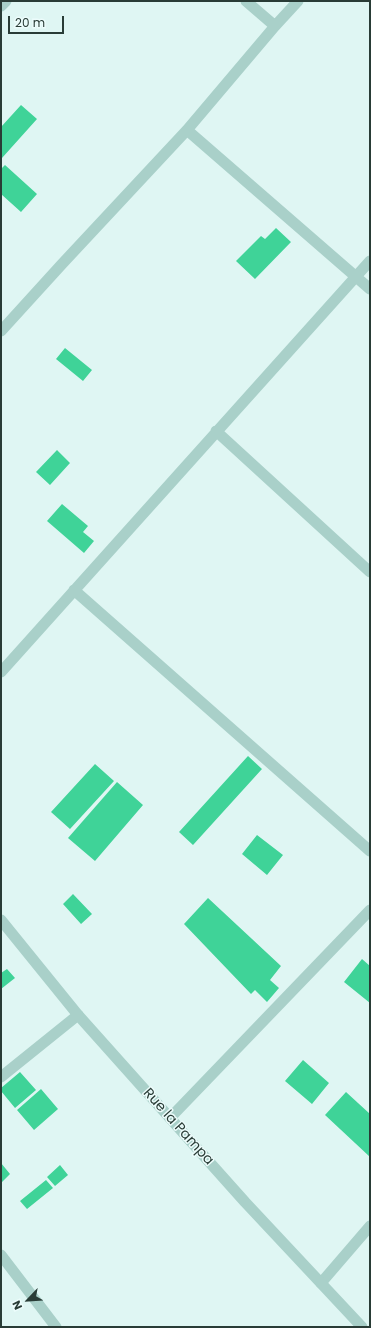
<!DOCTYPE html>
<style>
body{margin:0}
#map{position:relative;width:371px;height:1328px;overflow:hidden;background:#dff6f3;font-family:Poppins,sans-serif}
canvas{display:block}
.frame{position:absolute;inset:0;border:2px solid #293c36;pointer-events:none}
.north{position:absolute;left:8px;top:1280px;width:40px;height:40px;-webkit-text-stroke:3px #ecfcfb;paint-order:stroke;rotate:245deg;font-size:11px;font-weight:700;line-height:16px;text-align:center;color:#293c36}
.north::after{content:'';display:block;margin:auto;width:14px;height:18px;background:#293c36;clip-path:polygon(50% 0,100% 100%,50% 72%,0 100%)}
.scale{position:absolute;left:8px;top:16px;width:56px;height:18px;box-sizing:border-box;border:2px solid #293c36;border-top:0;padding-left:5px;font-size:12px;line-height:14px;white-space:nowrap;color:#293c36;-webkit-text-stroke:3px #ecfcfb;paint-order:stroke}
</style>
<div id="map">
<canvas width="371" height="1328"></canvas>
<div class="frame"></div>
<div class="north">N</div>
<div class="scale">20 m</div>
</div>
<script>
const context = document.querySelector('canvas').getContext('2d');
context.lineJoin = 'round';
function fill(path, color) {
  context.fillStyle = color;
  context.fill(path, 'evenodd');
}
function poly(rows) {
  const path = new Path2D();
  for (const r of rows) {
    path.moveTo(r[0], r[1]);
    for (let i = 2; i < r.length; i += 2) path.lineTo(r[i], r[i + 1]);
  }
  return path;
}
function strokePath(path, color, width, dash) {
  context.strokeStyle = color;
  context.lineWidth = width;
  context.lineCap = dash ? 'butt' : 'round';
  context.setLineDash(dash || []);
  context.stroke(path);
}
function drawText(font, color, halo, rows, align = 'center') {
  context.font = font + ' Poppins,sans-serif';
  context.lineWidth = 3;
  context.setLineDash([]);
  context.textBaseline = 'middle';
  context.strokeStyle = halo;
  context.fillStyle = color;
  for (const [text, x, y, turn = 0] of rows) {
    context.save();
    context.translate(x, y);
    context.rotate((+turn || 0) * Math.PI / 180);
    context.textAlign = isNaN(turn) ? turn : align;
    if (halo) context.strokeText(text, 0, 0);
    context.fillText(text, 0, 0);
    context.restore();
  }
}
fill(poly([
 [21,105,37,119,2,158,1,157,1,127],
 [5,165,37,194,21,212,1,194,1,169],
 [276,228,291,242,255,279,236,261,261,236,265,239],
 [65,348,92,370,83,381,56,359],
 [57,450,70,463,50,485,36,472],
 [62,504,88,526,83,532,94,541,84,553,47,521],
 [248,756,262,769,193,845,179,832],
 [95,764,114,781,70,829,51,812],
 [117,782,143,805,95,861,68,838],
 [257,835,283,855,267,875,242,854],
 [73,894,92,914,81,924,63,904],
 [208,898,281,966,270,980,279,988,267,1002,255,990,251,994,184,924],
 [362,959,370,966,370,1003,344,982],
 [7,969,15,978,1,989,1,973],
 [303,1060,329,1083,312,1104,285,1081],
 [20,1072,36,1090,15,1108,1,1091,1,1088],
 [41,1089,58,1109,34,1130,17,1110],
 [346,1092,370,1114,370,1157,325,1115],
 [1,1163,10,1174,1,1183],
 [60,1165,68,1175,55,1186,47,1177],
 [46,1180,53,1188,27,1209,20,1201]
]), '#3fd398');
strokePath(poly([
 [246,1,275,26],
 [1,6,6,1],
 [187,130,370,289],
 [1,331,62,264,187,130,275,26,298,1],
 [216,431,370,572],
 [74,590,370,851],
 [1,672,370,261],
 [1,1077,78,1015],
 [170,1118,370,910],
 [1,1255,56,1327],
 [321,1283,370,1226]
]), '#a9d0c9', 11);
strokePath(poly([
 [1,920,78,1015,170,1118,245,1202,362,1327]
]), '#a9d0c9', 11);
drawText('14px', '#293c36', '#ecfcfb', [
 ["Rue la Pampa",178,1127,48]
]);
</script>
